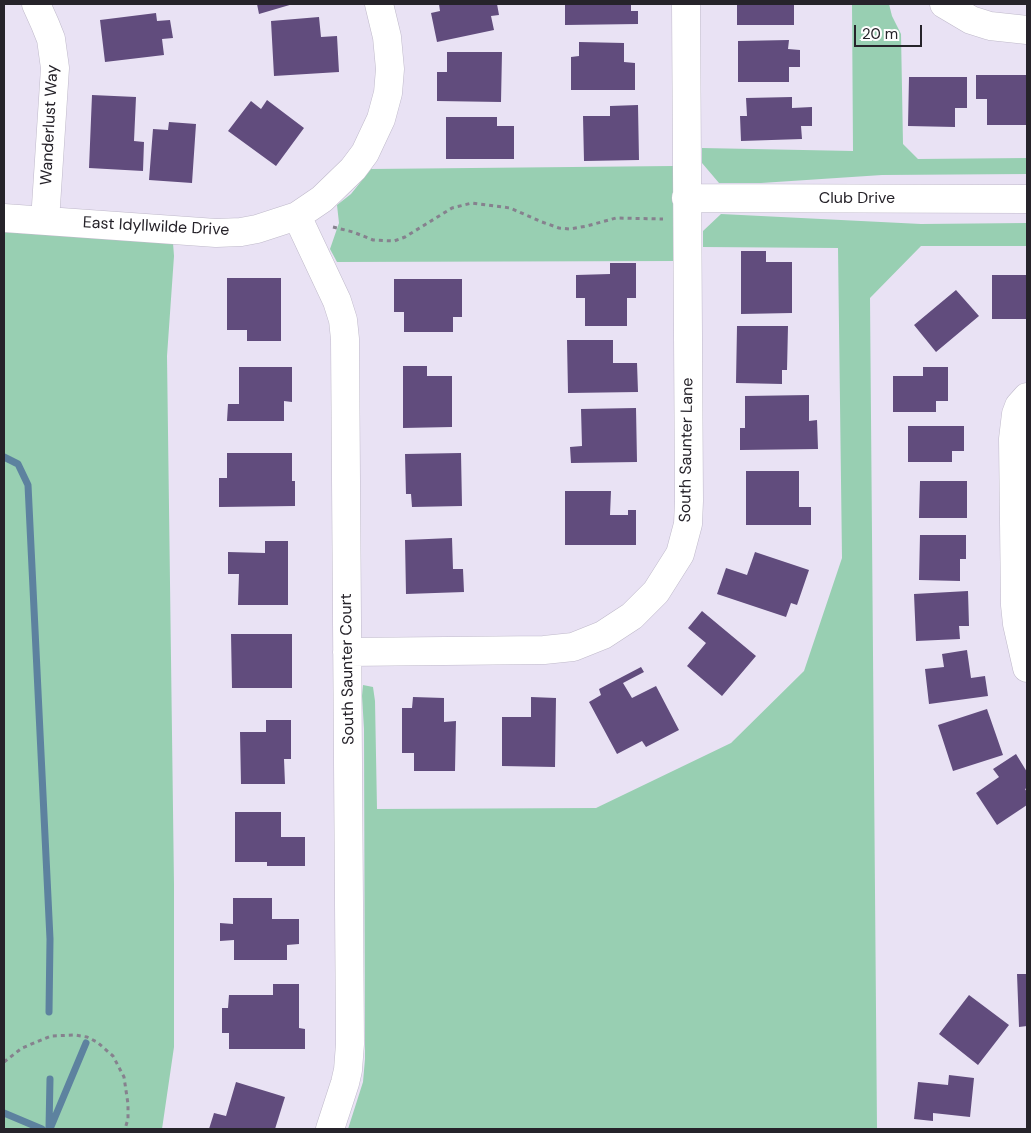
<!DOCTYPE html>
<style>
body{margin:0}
#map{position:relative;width:1031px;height:1133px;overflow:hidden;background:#e9e2f4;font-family:"DM Sans",sans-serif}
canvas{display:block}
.frame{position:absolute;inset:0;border:5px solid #26232a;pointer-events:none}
.scale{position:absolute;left:854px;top:25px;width:68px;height:22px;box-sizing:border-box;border:2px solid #26232a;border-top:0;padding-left:6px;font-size:15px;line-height:18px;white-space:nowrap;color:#26232a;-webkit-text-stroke:4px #fff;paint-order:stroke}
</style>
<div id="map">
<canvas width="1031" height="1133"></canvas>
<div class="frame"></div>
<div class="scale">20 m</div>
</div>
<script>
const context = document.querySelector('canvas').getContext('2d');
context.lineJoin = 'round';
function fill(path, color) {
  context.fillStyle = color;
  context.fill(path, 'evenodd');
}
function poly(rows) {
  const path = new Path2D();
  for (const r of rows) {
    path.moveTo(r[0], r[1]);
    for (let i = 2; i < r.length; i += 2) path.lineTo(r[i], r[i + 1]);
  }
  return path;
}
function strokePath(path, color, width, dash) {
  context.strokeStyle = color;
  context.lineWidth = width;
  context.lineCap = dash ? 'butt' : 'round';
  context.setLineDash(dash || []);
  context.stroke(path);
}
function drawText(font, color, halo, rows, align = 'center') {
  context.font = font + ' "DM Sans",sans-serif';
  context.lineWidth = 5;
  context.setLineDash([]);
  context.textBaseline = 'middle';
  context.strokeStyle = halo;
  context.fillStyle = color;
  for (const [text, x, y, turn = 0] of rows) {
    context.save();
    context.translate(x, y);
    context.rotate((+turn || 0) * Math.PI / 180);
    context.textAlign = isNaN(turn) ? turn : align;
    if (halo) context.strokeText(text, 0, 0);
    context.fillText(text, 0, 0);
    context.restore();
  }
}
fill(poly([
 [852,4,889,4,892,16,901,34,903,144,918,159,1027,158,1027,174,882,175,761,183,719,183,702,163,702,148,853,151],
 [673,166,674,261,337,262,330,249,339,223,337,205,351,194,371,169],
 [721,214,921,224,1027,223,1027,246,921,246,870,298,877,1129,348,1129,363,1082,365,1059,364,729,362,696,363,685,373,687,375,701,377,809,596,808,731,743,804,671,842,558,838,248,703,247,703,231],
 [4,232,173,243,174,256,167,356,174,885,174,1047,162,1129,4,1129]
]), '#98cfb2');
strokePath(poly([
 [4,457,18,464,28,485,50,939,49,1012],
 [4,1113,42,1129],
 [49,1128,50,1079],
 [50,1129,86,1043]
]), '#5d829f', 7);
fill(poly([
 [257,4,293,4,259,14],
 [439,4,497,4,499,15,491,16,494,30,437,42,431,13,440,11],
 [565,4,631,4,631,11,638,11,638,24,565,25],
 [737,4,794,4,794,25,737,25],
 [156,13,157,21,170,20,173,38,162,39,164,55,105,62,100,20],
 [319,17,321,37,337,36,339,72,274,76,271,21],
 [789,40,788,49,800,50,800,67,789,67,789,82,738,82,738,41],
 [579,42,624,43,624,62,635,63,635,90,571,90,571,57,579,56],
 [447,52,502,52,501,102,437,101,437,72,447,72],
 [976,75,1027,75,1027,125,987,125,987,99,976,99],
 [909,77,967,77,967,108,955,108,955,127,908,126],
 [92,95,136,97,134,141,144,142,143,171,89,168],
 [792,97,792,108,812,107,812,126,801,126,802,139,741,141,740,116,747,116,746,98],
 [267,100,304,128,276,166,228,131,251,101,261,109],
 [638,105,639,160,584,161,583,116,610,116,610,106],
 [446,117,497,117,497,126,514,126,514,159,446,159],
 [169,122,196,124,192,183,149,180,153,129,168,130],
 [741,251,766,251,766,262,792,262,792,313,741,314],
 [610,263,636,263,636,298,627,298,627,326,585,326,585,298,576,298,576,275,610,274],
 [992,275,1027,275,1027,319,992,319],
 [227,278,281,278,281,341,247,341,247,330,227,330],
 [394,279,462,279,462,317,453,317,453,332,404,332,404,312,394,312],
 [956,290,979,316,936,352,914,325],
 [737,326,788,326,787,370,782,370,782,384,736,383],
 [567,340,613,340,613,363,637,363,638,392,568,393],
 [403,366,427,366,427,376,452,376,452,427,403,428],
 [239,367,292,367,292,402,284,401,284,421,227,421,228,404,239,404],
 [923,367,948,367,948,401,936,401,936,412,893,412,893,376,923,376],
 [809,395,809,421,817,420,818,449,740,450,740,428,745,428,745,396],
 [636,408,637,462,571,463,570,447,582,446,581,409],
 [908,426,964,426,964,451,952,451,952,462,908,462],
 [227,453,292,453,292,481,295,481,295,506,219,507,219,478,227,478],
 [461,453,462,506,412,507,411,494,406,494,405,454],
 [746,471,799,471,799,507,811,507,811,525,746,525],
 [920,481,967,481,967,518,919,518],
 [565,491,611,491,610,515,628,515,628,510,636,510,636,545,565,545],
 [920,535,966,535,966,559,960,559,960,581,919,580],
 [452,538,453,569,463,569,464,592,406,594,405,540],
 [265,541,288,541,288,605,238,605,239,574,228,574,228,552,265,553],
 [755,552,809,570,797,605,791,603,786,617,717,594,726,568,747,575],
 [968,591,969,626,959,626,960,639,916,641,914,594],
 [702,611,756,656,722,696,687,666,706,643,688,628],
 [231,634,292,634,292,688,232,688],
 [967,650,971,678,985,676,988,696,929,704,925,669,944,667,942,654],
 [641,667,644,672,623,683,632,698,656,686,679,730,646,747,642,741,617,754,589,702,601,695,599,689],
 [413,697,444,698,444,722,456,721,455,771,414,771,414,753,402,753,402,708,412,708],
 [531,697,556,698,555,767,502,766,502,717,531,717],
 [987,709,1003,755,953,771,938,725],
 [266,720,291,720,291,759,284,759,285,784,241,784,240,732,266,732],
 [1016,754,1027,772,1027,788,1025,789,1027,792,1027,805,997,825,976,793,999,777,993,769],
 [235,812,281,812,281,837,305,837,305,866,267,866,267,862,235,862],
 [233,898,272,898,272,919,299,919,299,944,287,945,287,960,234,960,234,940,220,941,220,923,233,924],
 [1017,974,1027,974,1027,1026,1019,1027],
 [273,984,299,984,299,1028,305,1029,305,1049,229,1049,229,1033,222,1033,222,1008,228,1008,229,995,273,995],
 [969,995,1009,1025,978,1065,939,1034],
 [949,1075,974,1078,970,1117,933,1113,933,1121,914,1119,918,1082,948,1085],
 [236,1082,285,1097,275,1129,209,1129,214,1113,226,1116]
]), '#614c7d');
const minor = poly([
 [36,4,45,24,51,39,55,68,45,221],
 [944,4,971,20,990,26,1027,30],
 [686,198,1027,199],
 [297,216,337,301,343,320,345,339,350,1044,348,1070,345,1083,330,1129],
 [4,218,216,233,241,232,257,229,297,216,322,199,353,169,365,153,381,119,388,93,390,69,387,37,379,4],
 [1027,397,1019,406,1016,414,1013,439,1015,605,1017,624,1027,668],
 [347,652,544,650,573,647,603,635,632,616,656,592,680,554,688,524,689,501,686,4]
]);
strokePath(minor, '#bfb9ca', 29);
strokePath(poly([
 [333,227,353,232,373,240,394,241,405,237,452,208,472,203,510,208,542,222,559,228,570,229,587,226,616,218,663,219],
 [4,1062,22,1048,51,1036,75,1035,87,1037,97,1042,113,1056,124,1077,128,1104,128,1119,125,1129]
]), '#86818e', 3, [4, 4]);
strokePath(minor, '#fff', 28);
drawText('16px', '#26232a', '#fff', [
 ["Wanderlust Way",50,125,-87],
 ["Club Drive",857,199],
 ["East Idyllwilde Drive",156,227,3],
 ["South Saunter Lane",687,450,-89],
 ["South Saunter Court",348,669,-91]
]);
</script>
